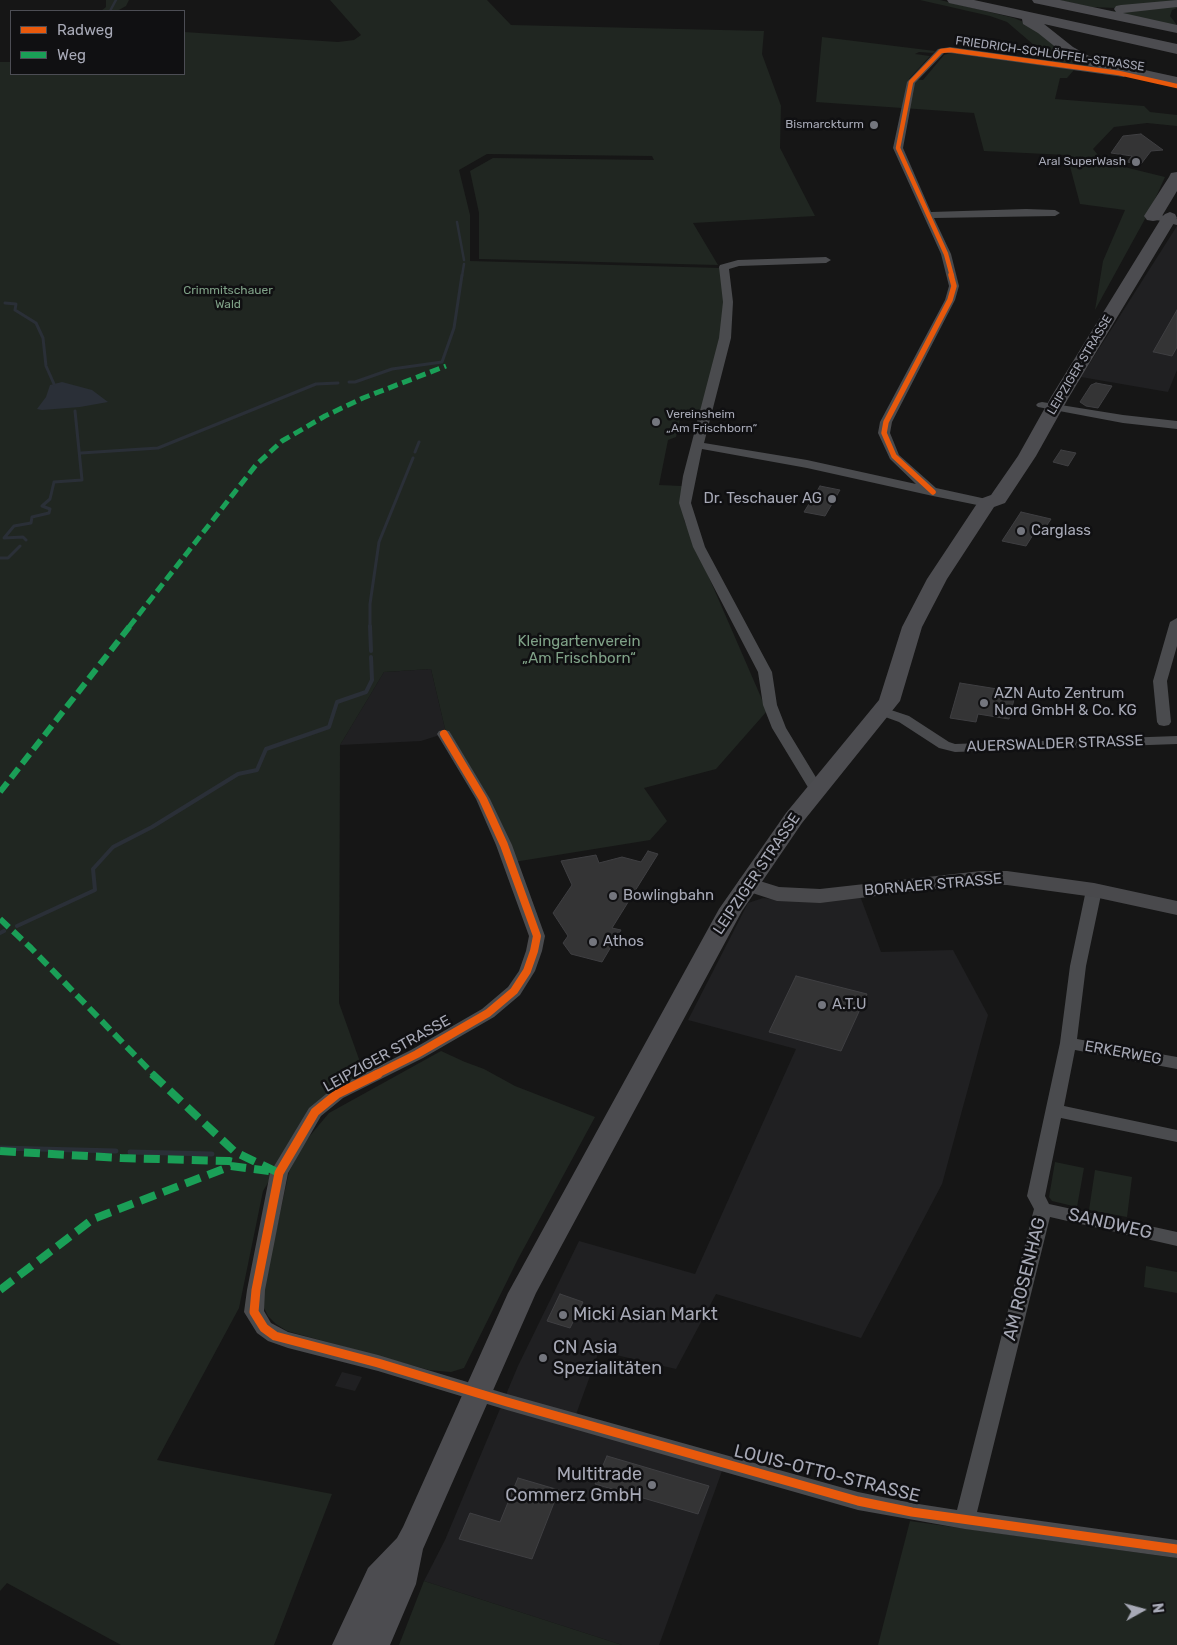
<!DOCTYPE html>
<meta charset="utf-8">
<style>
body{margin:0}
#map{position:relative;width:1177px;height:1645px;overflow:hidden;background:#161616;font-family:Rubik,sans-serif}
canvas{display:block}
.legend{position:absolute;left:10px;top:10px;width:175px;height:65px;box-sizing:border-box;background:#101012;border:1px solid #4c4d54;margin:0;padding:6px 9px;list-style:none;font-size:15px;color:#a7a9b6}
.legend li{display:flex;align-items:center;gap:10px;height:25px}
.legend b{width:25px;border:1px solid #4c4d54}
.north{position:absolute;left:1117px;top:1585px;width:50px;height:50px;-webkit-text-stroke:4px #101012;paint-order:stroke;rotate:83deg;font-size:14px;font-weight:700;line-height:20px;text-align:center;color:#a7a9b6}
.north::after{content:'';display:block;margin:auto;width:18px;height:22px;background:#a7a9b6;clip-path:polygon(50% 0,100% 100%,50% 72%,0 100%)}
</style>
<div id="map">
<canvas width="1177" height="1645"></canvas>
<ul class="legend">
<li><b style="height:6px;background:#e8590c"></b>Radweg</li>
<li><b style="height:6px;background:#1a9f57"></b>Weg</li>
</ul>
<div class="north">N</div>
</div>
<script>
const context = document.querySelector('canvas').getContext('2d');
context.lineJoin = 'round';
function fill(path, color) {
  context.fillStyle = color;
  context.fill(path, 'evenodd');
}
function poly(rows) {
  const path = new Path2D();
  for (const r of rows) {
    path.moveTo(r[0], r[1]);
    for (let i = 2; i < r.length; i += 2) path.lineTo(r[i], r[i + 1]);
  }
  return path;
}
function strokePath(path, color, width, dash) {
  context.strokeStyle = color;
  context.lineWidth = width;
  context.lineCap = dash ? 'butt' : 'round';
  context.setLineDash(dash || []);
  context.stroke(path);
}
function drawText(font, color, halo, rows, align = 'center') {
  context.font = font + ' Rubik,sans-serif';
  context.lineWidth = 5;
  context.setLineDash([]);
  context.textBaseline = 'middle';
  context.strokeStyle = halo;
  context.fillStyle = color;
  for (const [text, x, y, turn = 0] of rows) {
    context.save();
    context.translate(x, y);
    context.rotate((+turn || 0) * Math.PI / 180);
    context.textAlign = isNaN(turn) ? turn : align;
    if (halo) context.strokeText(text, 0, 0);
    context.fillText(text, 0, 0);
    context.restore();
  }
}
fill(poly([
 [1177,226,1177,370,1168,392,1081,377],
 [431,669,446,733,421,741,340,745,384,672],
 [860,896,881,952,953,950,988,1015,942,1184,861,1338,716,1294,676,1369,599,1351,574,1420,726,1460,659,1645,622,1645,424,1581,445,1540,518,1366,579,1241,695,1274,796,1049,688,1020,748,903,763,898,812,902],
 [342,1372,362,1377,355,1391,335,1386]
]), '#202022');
fill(poly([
 [106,0,129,0,126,6,117,11,101,11,106,7],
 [330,0,487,0,511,25,764,31,762,54,781,106,780,148,815,216,693,223,718,265,479,259,479,213,470,171,493,158,654,160,652,156,487,154,459,170,470,215,470,261,720,268,724,295,723,323,717,352,699,416,681,415,676,437,668,440,659,485,682,486,684,520,767,711,716,769,644,788,667,821,650,840,514,862,446,733,431,669,384,672,340,745,339,1003,365,1076,313,1108,263,1191,239,1308,157,1460,332,1494,274,1645,121,1645,7,1583,0,1591,0,62,11,62,11,74,184,74,184,32,338,42,354,40,361,35],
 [920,0,940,0,1014,18,1031,25,1111,69,1055,63,1007,22,990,16],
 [1058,0,1177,0,1177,1,1116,8,1092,7],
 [1177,5,1177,8,1172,10,1170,16,1177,25,1177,28,1094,10,1115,11],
 [822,37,935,51,933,53,919,52,915,54,930,56,909,79,923,80,944,55,950,53,1074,70,1067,78,1060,78,1055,99,1144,106,1150,112,1177,115,1177,126,1147,123,1114,127,1093,149,1104,162,1165,177,1151,208,1095,310,1103,261,1125,210,1080,204,1067,155,984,151,974,113,816,102],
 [441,1051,465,1062,484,1069,515,1086,595,1117,518,1259,464,1368,451,1372,429,1370,287,1331,276,1324,268,1316,263,1306,262,1295,289,1172,303,1144,329,1113],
 [1055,1162,1084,1168,1077,1207,1052,1201,1049,1197],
 [1095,1170,1132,1177,1127,1217,1089,1210],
 [1146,1266,1177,1272,1177,1293,1144,1287],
 [910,1521,1177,1558,1177,1645,878,1645],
 [424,1581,622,1645,399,1645]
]), '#202621');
fill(poly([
 [62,382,92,390,108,402,80,407,42,410,37,409,46,397,50,385]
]), '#2a2f37');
strokePath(poly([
 [110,11,116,0],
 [457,222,464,260],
 [462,276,464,264]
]), '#2a2f37', 2.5);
strokePath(poly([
 [5,303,16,304,15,310,36,323,43,338,46,366,54,384],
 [349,382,355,382,392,369,442,362,454,328,462,275],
 [415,452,419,442],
 [81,453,158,448,316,384,338,383],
 [26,540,23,537,4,538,14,526,31,523,32,517,49,513,50,509,42,506,50,499,54,482,82,480,75,411],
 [0,558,8,558,20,546],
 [370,627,370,604,379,542,413,458]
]), '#2a2f37', 3);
strokePath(poly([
 [370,626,371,651],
 [17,926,95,890,93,869,113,847,152,827,238,774,257,770,266,749,329,727,337,702,366,692,372,680,371,657],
 [0,933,4,931]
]), '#2a2f37', 4);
strokePath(poly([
 [0,1148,116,1151],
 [130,1152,212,1154]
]), '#2a2f37', 5);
const building = poly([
 [1141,134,1163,150,1151,151,1141,164,1127,162,1132,156,1111,153,1123,136,1141,134],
 [1177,310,1177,347,1172,356,1154,352,1153,352,1177,310],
 [1096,383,1112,386,1098,408,1086,406,1080,402,1091,385,1096,383],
 [1061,450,1076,453,1068,466,1053,462,1061,450],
 [820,486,840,490,825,516,804,512,820,486],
 [1021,512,1051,519,1045,528,1038,527,1026,546,1002,541,1021,512],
 [960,683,1016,692,1009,719,978,714,976,722,950,718,960,683],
 [648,851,658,854,612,928,621,930,602,962,571,954,563,943,568,936,553,913,572,885,561,861,596,855,599,863,622,857,641,862,648,851],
 [796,976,867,994,841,1051,769,1032,796,976],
 [560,1294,583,1302,570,1328,547,1321,560,1294],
 [607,1456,709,1486,698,1514,595,1484,607,1456],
 [518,1478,559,1490,532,1559,459,1539,470,1513,500,1522,518,1478]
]);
fill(building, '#343435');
strokePath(building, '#3f3f42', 1);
fill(poly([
 [950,47,1124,71,1128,74,1124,77,950,53,944,53,915,83,903,148,931,212,1026,209,1055,210,1060,213,1055,216,934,218,951,254,959,286,955,300,892,422,890,433,899,455,936,488,991,500,993,503,991,506,987,507,933,496,807,468,702,449,691,503,705,547,772,672,777,705,786,728,823,789,821,792,816,793,811,792,809,789,772,728,763,705,758,672,693,547,679,503,683,476,719,338,723,302,719,267,720,265,738,260,826,257,831,260,826,263,739,266,729,269,733,302,731,338,704,443,807,460,916,484,890,459,878,433,880,422,945,300,949,286,941,254,893,148,907,82,938,49,950,47],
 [1153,213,1177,219,1177,225,1149,218,1149,214,1153,213],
 [1042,402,1123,415,1177,421,1177,429,1123,423,1038,407,1036,405,1038,403,1042,402],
 [1177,618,1177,646,1167,681,1171,722,1169,725,1164,726,1159,725,1157,722,1153,681,1170,622,1177,618],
 [882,707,909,716,949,742,955,744,1177,736,1177,744,955,752,939,748,899,722,877,714,875,711,877,708,882,707],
 [444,730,449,731,451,734,490,799,512,845,545,936,542,951,535,971,520,995,494,1017,423,1058,343,1098,321,1116,288,1173,265,1290,264,1311,271,1323,288,1332,378,1355,507,1394,858,1492,912,1503,957,1510,1034,1209,1027,1196,1060,1043,1070,966,1086,890,1089,886,1094,885,1099,886,1102,890,1086,966,1077,1039,1177,1057,1177,1069,1075,1050,1064,1106,1177,1130,1177,1142,1061,1118,1045,1196,1049,1204,1177,1232,1177,1246,1050,1217,977,1512,1177,1540,1177,1558,965,1529,858,1510,507,1410,378,1371,288,1348,268,1341,257,1333,244,1312,247,1290,270,1173,309,1108,331,1090,411,1050,482,1009,508,987,519,971,526,951,529,936,496,845,476,799,437,734,439,731,444,730]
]), '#4a4b4e');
fill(poly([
 [981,871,1007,871,1094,883,1177,901,1177,915,1094,897,1007,885,981,885,924,890,820,903,777,901,740,889,737,884,740,879,747,877,779,887,820,889,981,871]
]), '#49494c');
fill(poly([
 [1170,212,1175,214,1177,218,1069,397,1036,456,1005,503,994,507,947,579,922,627,900,701,802,823,742,911,536,1293,423,1549,416,1584,390,1645,332,1645,368,1568,397,1538,403,1527,508,1293,719,909,786,813,879,700,902,627,927,579,980,499,991,495,1018,456,1051,397,1162,217,1165,214,1170,212]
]), '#4c4c50');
fill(poly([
 [947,0,974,0,1177,44,1177,54,1044,24,1073,47,1089,56,1108,62,1177,77,1177,87,1104,71,1079,62,1063,53,1038,33,1023,24,1022,19,949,3,947,0],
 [1032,0,1060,0,1116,12,1114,9,1116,6,1121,5,1177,0,1177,7,1123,13,1177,25,1177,33,1039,4,1034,3,1032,0],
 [1177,172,1177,191,1162,216,1159,220,1153,221,1147,220,1144,216,1169,177,1171,173,1177,172]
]), '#4c4c50');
strokePath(poly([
 [129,627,256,465,282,441,325,416,363,398,446,366]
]), '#1a9f57', 5, [10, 5]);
strokePath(poly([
 [0,792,130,626],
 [0,919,31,948,154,1075]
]), '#1a9f57', 6, [12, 6]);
strokePath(poly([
 [152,1074,235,1152,279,1173],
 [0,1151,121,1158,229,1161,238,1163],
 [0,1290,93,1219,231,1166,269,1171]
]), '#1a9f57', 8, [16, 8]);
strokePath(poly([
 [952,276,946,254,898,148,911,82,941,51,950,50,1119,73,1177,86]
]), '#e8590c', 4.5);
strokePath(poly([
 [933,492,894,456,884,433,886,422,950,300,954,286,951,275]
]), '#e8590c', 5.5);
strokePath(poly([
 [375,1075,417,1054,488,1013,514,991,527,971,534,951,537,936,504,845,483,799,444,734]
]), '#e8590c', 8);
strokePath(poly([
 [378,1074,337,1094,315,1112,279,1173,256,1290,254,1312,264,1328,275,1336,378,1363,507,1402,858,1501,912,1512,1177,1549]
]), '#e8590c', 9);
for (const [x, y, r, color] of [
 [874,125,5,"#74767e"],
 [1136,162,5,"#74767e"],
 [656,422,5,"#74767e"],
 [832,499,5,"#74767e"],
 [1021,531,5,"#74767e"],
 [984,703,5,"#74767e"],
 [613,896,5,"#74767e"],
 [593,942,5,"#74767e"],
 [822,1005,5,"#74767e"],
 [563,1315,5,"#74767e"],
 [543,1358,5,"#74767e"],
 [652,1485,5,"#74767e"]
]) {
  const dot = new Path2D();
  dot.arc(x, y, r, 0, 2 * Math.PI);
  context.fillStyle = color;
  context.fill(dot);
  strokePath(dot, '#101012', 2);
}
drawText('12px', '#a7a9b6', '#101012', [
 ["FRIEDRICH-SCHLÖFFEL-STRASSE",1050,54,8],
 ["LEIPZIGER STRASSE",1080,365,-59]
]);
drawText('12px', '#a7a9b6', '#101012', [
 ["Bismarckturm",864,125],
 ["Aral SuperWash",1126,162],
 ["Vereinsheim",666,415,"left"],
 ["„Am Frischborn“",666,429,"left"]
], 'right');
drawText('12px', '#7fa187', '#101012', [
 ["Crimmitschauer",228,291],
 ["Wald",228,305]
]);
drawText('15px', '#a7a9b6', '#101012', [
 ["Dr. Teschauer AG",822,499,"right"],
 ["Carglass",1031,531],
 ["AZN Auto Zentrum",994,694],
 ["Nord GmbH & Co. KG",994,711],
 ["Bowlingbahn",623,896],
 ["Athos",603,942],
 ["A.T.U",832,1005]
], 'left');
drawText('15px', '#7fa187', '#101012', [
 ["Kleingartenverein",579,642],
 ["„Am Frischborn“",579,659]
]);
drawText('15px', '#a7a9b6', '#101012', [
 ["AUERSWALDER STRASSE",1055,744,-2],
 ["LEIPZIGER STRASSE",757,874,-56],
 ["BORNAER STRASSE",933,885,-5],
 ["ERKERWEG",1123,1053,10],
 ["LEIPZIGER STRASSE",387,1054,-29]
]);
drawText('18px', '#a7a9b6', '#101012', [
 ["SANDWEG",1110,1224,13],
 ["AM ROSENHAG",1025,1279,-76],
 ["LOUIS-OTTO-STRASSE",827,1474,14]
]);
drawText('18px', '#a7a9b6', '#101012', [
 ["Micki Asian Markt",573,1315],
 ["CN Asia",553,1348],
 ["Spezialitäten",553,1369],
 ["Multitrade",642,1475,"right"],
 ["Commerz GmbH",642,1496,"right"]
], 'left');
</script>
